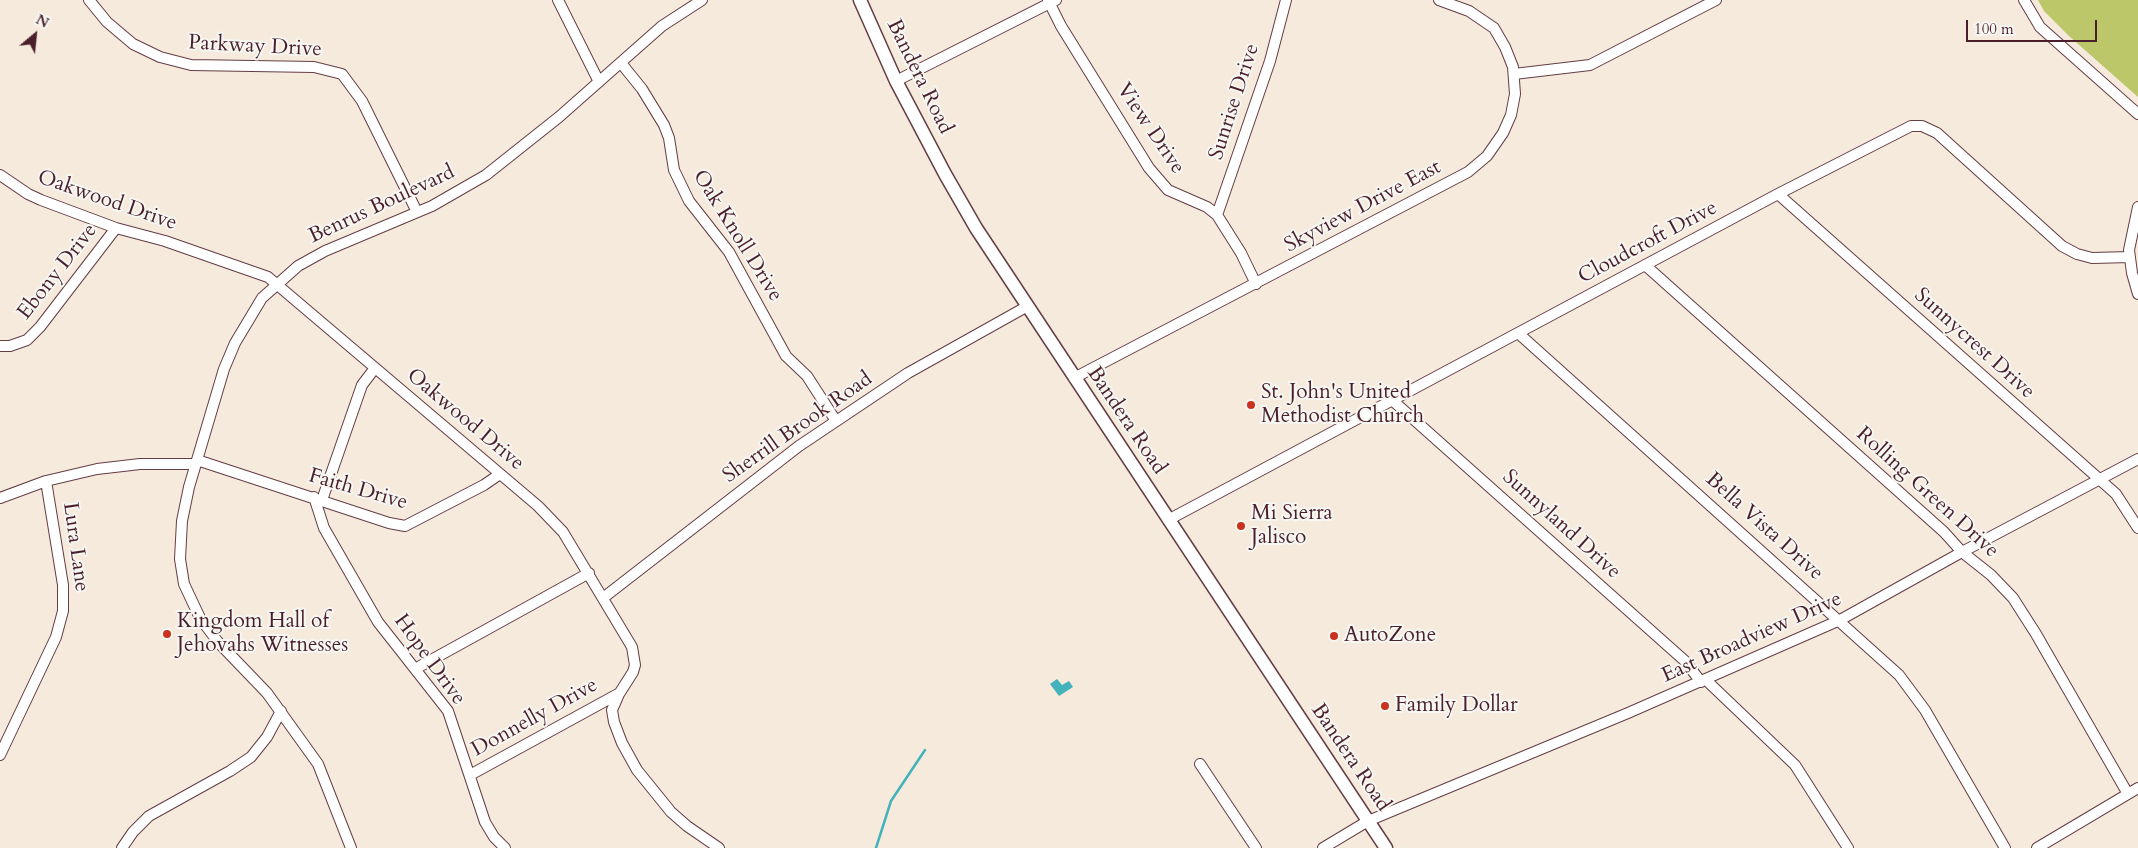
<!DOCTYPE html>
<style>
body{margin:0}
#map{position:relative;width:2138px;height:848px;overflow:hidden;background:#f5eadb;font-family:Cardo,serif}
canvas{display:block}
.north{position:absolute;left:10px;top:10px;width:50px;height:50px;-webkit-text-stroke:4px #f6f6f2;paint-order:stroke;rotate:28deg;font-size:14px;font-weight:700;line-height:20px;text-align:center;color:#4a1f2b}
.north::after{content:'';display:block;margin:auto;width:18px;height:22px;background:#4a1f2b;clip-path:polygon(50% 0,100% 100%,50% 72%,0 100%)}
.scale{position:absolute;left:1966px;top:20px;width:131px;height:22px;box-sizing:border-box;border:2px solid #4a1f2b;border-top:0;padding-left:6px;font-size:15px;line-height:18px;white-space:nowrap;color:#4a1f2b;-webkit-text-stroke:4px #f6f6f2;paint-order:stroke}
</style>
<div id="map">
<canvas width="2138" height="848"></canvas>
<div class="north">N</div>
<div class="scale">100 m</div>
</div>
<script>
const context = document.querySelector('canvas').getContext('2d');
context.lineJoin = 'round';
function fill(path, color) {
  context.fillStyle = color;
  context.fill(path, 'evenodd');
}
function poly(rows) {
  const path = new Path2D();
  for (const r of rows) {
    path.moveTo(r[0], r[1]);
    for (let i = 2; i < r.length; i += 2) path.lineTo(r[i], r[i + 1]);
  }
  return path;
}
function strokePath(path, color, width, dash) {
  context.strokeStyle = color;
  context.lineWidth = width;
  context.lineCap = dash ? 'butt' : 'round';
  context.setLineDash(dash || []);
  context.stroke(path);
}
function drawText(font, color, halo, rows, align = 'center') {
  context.font = font + ' Cardo,serif';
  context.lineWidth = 4;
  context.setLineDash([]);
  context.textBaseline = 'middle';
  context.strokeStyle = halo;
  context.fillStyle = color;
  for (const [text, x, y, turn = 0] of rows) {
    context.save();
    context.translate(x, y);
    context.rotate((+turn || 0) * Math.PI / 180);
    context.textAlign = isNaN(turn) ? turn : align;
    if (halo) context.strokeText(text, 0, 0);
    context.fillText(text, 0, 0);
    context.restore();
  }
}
fill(poly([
 [2038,0,2138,0,2138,97,2069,36,2044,11]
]), '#bbc769');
fill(poly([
 [1057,679,1062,685,1069,681,1073,687,1059,696,1050,684]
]), '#43b2bb');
strokePath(poly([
 [876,848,891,801,925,750]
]), '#43b2bb', 2.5);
const minor = poly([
 [89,0,107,22,133,44,160,57,191,65,314,67,342,74,362,101,417,212],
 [558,0,599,82],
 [1048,0,1061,26,1149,168,1168,190,1207,207,1217,215,1241,253,1256,284],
 [2024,0,2040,27,2138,114],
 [621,63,642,89,664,125,669,138,674,170,689,201,729,252,786,356,807,376,836,421],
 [1514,74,1590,65,1716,0],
 [896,81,1056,0],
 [0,175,28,194,41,200,116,228,165,241,268,277,538,506,563,532,632,647,635,665,633,672,619,694,612,710,614,722,622,743,637,770,671,812,687,826,719,848],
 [1778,194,2116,494,2138,528],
 [2138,207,2129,250,2132,273,2138,294],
 [1217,215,1270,61,1286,0],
 [1645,265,1944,532,1962,552,1991,575,2013,598,2036,634,2128,794],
 [1518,333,1899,675,1925,710,2005,848],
 [0,346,10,346,27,340,40,327,116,228],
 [1074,378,1468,172,1487,156,1503,133,1511,115,1515,94,1513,67,1505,47,1494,28,1469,11,1439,0],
 [1392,400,1685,661,1701,682],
 [197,460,389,523,405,526,484,485,500,474],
 [314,497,324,528,378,622,448,711,485,822,494,837,505,848],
 [0,498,46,481,97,469,140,464,196,464],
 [322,500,362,385,375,368],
 [1168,520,1778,194,1911,126,1922,126,1937,133,2062,246,2077,254,2092,258,2130,257],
 [603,598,799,446,908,373,1026,307],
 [415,669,589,573],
 [1706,680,1795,765,1848,848],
 [0,755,56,637,63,611,63,585,46,481],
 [1200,764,1256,848],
 [470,775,618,694],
 [122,848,133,832,149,816,230,771,251,757,267,737,281,711],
 [351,848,318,764,267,693,218,642,200,618,184,584,180,559,182,521,189,487,224,369,235,343,262,298,298,266,325,251,432,206,486,175,559,117,662,26,702,0],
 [1323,848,1368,821,1628,713,1840,620,1962,552,2138,459],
 [2037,848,2138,788]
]);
const major = poly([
 [860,0,896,81,945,174,976,228,1386,848]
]);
strokePath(minor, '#643d45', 12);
strokePath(major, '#643d45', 15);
strokePath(minor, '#fff', 10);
strokePath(major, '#fff', 12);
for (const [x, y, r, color] of [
 [1251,405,5,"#c8321e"],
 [1241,526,5,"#c8321e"],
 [167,634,5,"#c8321e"],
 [1334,636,5,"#c8321e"],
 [1385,706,5,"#c8321e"]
]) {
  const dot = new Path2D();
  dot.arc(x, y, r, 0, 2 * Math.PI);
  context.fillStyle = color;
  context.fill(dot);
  strokePath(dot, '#f6f6f2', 2);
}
drawText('21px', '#4a1f2b', '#f6f6f2', [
 ["Parkway Drive",255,47,3],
 ["Bandera Road",919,77,64],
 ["Sunrise Drive",1235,102,-72],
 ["View Drive",1150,129,56],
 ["Oakwood Drive",107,201,19],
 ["Benrus Boulevard",382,205,-25],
 ["Skyview Drive East",1363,207,-28],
 ["Oak Knoll Drive",737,236,58],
 ["Cloudcroft Drive",1648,243,-28],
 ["Ebony Drive",58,272,-52],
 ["Sunnycrest Drive",1974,344,42],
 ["Oakwood Drive",465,420,40],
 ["Bandera Road",1126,421,56],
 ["Sherrill Brook Road",798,428,-35],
 ["Faith Drive",358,490,16],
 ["Rolling Green Drive",1927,493,42],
 ["Sunnyland Drive",1561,525,42],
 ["Bella Vista Drive",1764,527,42],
 ["Lura Lane",75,547,82],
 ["East Broadview Drive",1752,638,-24],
 ["Hope Drive",429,660,54],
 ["Donnelly Drive",535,718,-29],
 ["Bandera Road",1350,758,56]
]);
drawText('21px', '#4a1f2b', '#f6f6f2', [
 ["St. John's United",1261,393],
 ["Methodist Church",1261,417],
 ["Mi Sierra",1251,514],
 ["Jalisco",1251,538],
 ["Kingdom Hall of",177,622],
 ["Jehovahs Witnesses",177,646],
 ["AutoZone",1344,636],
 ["Family Dollar",1395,706]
], 'left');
</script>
